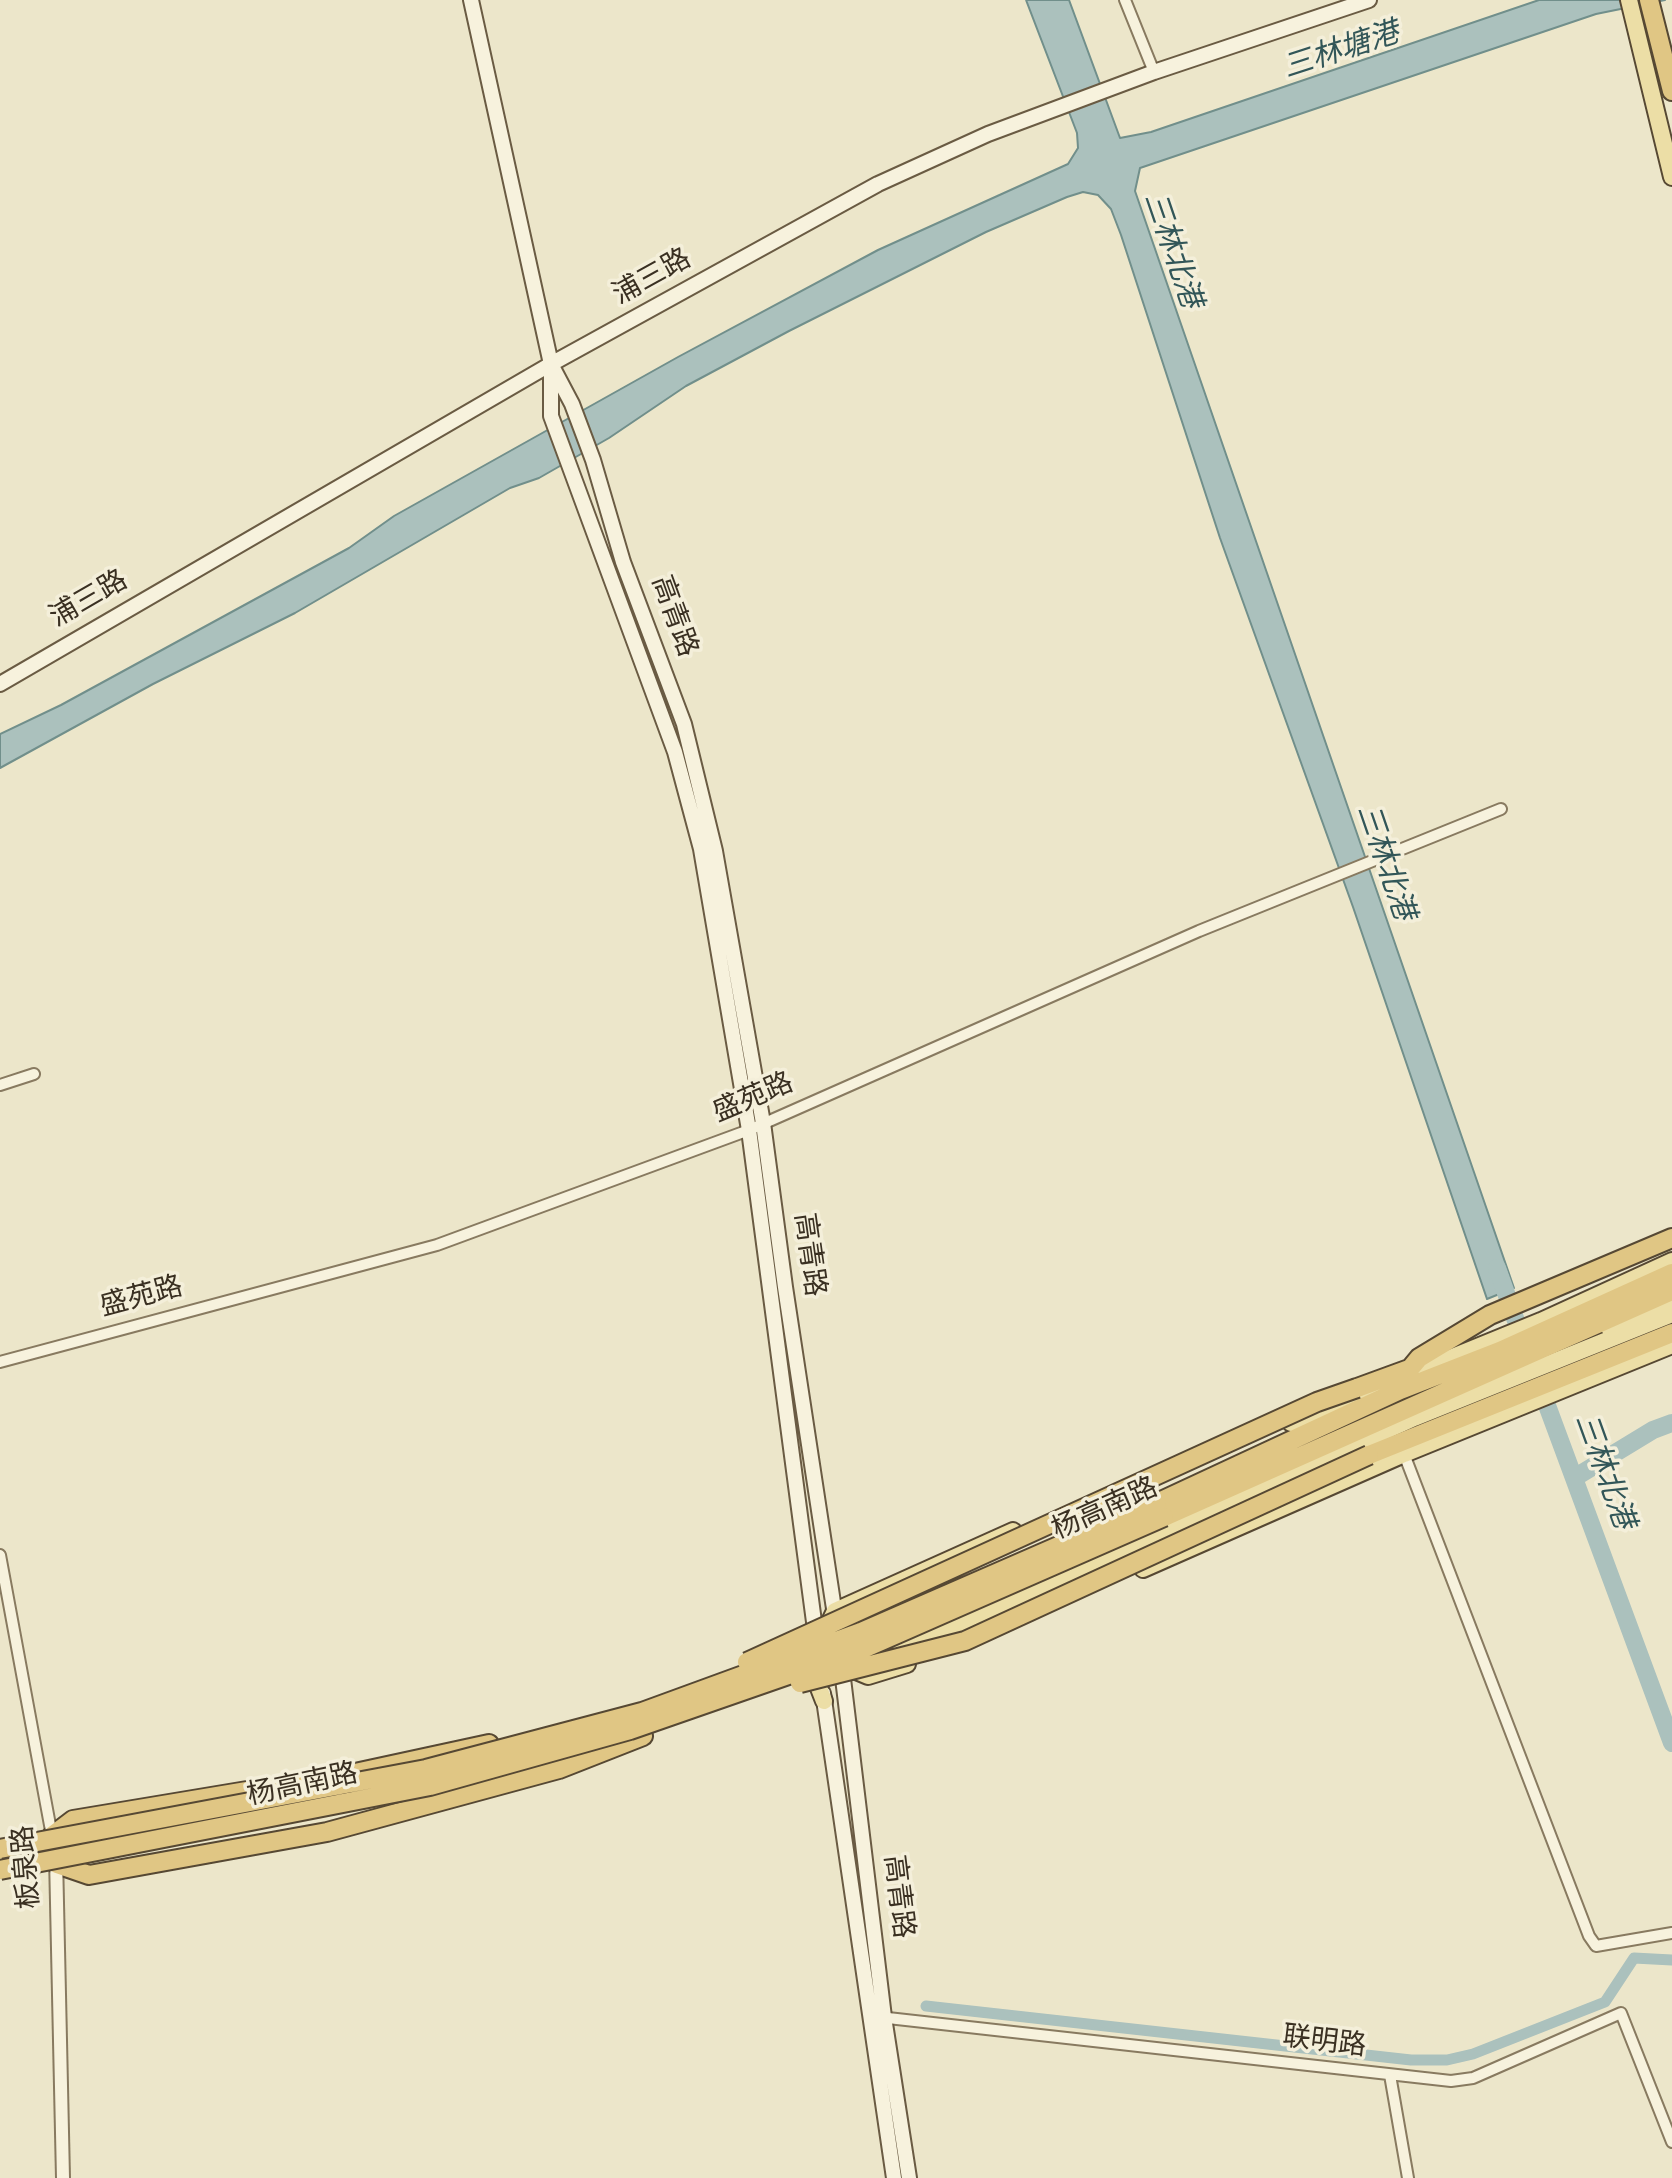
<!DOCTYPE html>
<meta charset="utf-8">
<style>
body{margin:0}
canvas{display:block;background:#ece6ca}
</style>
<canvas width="1672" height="2178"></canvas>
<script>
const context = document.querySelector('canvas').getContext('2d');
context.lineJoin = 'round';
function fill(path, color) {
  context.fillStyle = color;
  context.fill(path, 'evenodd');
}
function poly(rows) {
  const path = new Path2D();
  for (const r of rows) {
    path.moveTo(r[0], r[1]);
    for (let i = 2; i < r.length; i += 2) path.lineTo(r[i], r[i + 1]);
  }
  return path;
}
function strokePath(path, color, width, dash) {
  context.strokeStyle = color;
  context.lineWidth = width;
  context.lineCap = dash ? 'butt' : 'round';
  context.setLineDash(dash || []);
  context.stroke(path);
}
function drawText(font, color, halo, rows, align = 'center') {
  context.font = font + ' Spectral,"Noto Sans SC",serif';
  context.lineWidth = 7;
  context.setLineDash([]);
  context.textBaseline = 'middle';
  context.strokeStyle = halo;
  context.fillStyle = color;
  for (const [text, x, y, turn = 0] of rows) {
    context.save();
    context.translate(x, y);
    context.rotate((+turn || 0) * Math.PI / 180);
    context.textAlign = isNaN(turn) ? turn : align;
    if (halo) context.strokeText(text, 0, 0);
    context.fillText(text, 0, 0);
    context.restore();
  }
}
const water = poly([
 [1026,0,1069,0,1120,138,1151,132,1539,0,1665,0,1596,14,1140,168,1135,191,1514,1288,1487,1299,1353,907,1220,538,1121,235,1111,209,1098,195,1083,192,1067,197,986,232,789,331,686,386,609,438,539,478,510,488,295,613,153,684,0,768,0,734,61,705,349,548,394,516,678,357,878,250,1068,164,1078,148,1077,133,1026,0]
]);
fill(water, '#abc1bd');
strokePath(water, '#718f8b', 2);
strokePath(poly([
 [926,2006,1411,2060,1447,2060,1473,2054,1605,2002,1634,1958,1672,1960]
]), '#abc1bd', 11);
strokePath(poly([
 [1497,1268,1525,1346],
 [1538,1381,1672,1743],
 [1574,1478,1653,1430,1672,1423]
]), '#abc1bd', 18);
const minor = poly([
 [1125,0,1154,72],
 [0,1085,34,1074],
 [0,1362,437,1245,749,1130,1199,931,1501,809],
 [1404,1454,1589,1936,1596,1946,1672,1933],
 [0,1555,52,1836],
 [879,2017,1451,2081,1473,2078,1621,2013,1672,2142],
 [1390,2075,1408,2178]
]);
const tertiary = poly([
 [56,1857,63,2178]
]);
const secondary = poly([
 [471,0,551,364,551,416,675,752,701,849,749,1130,816,1637],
 [553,368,572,404,593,460,623,562,684,724,715,851,763,1123,785,1287,836,1622],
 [0,684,551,364,878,184,988,134,1154,72,1369,0],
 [841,1662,884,2017,909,2178],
 [823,1693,894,2178]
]);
const primary = poly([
 [1629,0,1672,177],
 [1609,1328,1672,1302],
 [1291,1423,1541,1321,1672,1261],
 [1143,1569,1404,1454,1672,1345],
 [826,1630,835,1611,1013,1531],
 [861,1657,963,1624,1414,1418,1672,1314],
 [849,1668,868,1676,907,1664],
 [802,1679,817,1683,824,1701],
 [0,1859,122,1837,136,1822]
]);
const trunk = poly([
 [1649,0,1672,91],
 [1400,1381,1419,1358,1490,1315,1672,1238],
 [1357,1388,1409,1369],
 [1369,1455,1672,1333],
 [1157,1503,1400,1390,1500,1351,1672,1273],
 [1164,1517,1672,1291],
 [52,1836,73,1820,355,1773,489,1744],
 [57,1864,89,1875,327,1832,559,1769,643,1736]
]);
strokePath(minor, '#887a60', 14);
strokePath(tertiary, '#887a60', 16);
strokePath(secondary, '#6a5b43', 18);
strokePath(primary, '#564833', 20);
strokePath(trunk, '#564833', 22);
strokePath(minor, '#f7f2dd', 10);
strokePath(tertiary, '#f7f2dd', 12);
strokePath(secondary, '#f7f2dd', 14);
strokePath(primary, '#ecdea6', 16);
strokePath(trunk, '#e0c684', 18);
const trunkBridge = poly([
 [747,1662,1317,1402,1357,1388],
 [800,1683,965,1641,1369,1455],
 [0,1849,426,1769,642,1712,861,1632,1157,1503],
 [0,1870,430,1786,630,1730,863,1649,1164,1517]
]);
strokePath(trunkBridge, '#564833', 22, []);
strokePath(trunkBridge, '#e0c684', 18);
drawText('28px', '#3a3022', '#f4efda', [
 ["浦三路",653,279,-29],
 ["浦三路",90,601,-30],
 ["高青路",672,617,70],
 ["盛苑路",754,1100,-23],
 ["高青路",807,1255,82],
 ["盛苑路",142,1299,-15],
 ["杨高南路",1106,1511,-24],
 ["杨高南路",303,1787,-12],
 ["板泉路",29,1867,-95],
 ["高青路",896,1897,83],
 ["联明路",1324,2044,7]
]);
drawText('italic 30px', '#325658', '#f4efda', [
 ["三林塘港",1342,53,-18],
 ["三林北港",1170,251,71],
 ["三林北港",1383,863,71],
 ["三林北港",1602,1472,70]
]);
</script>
